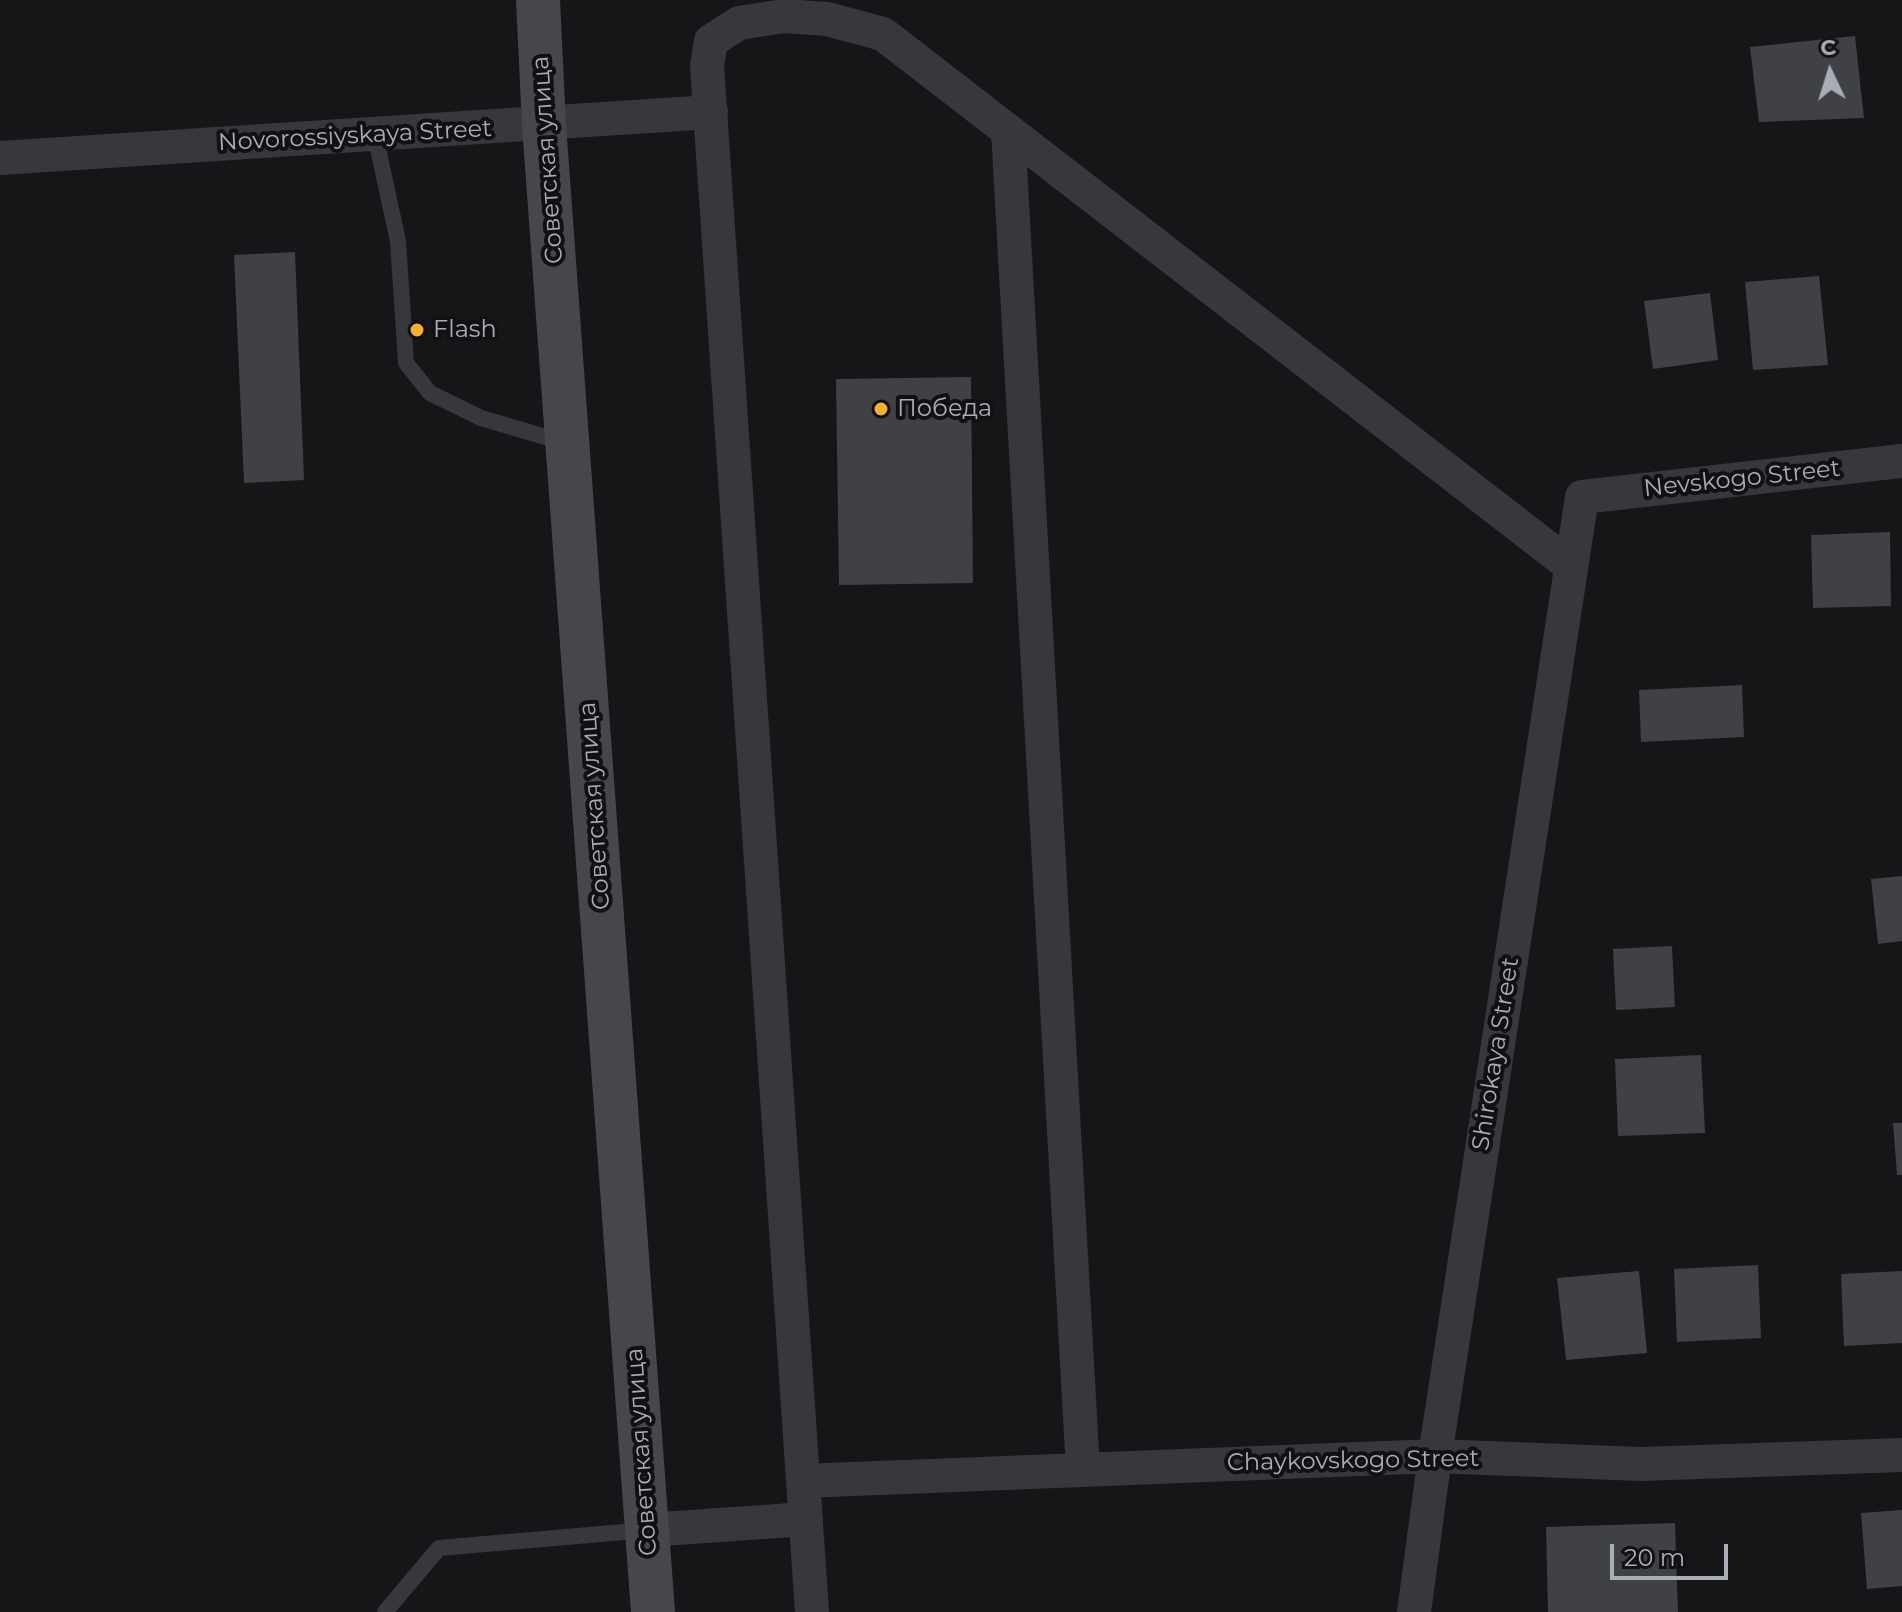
<!DOCTYPE html>
<meta charset="utf-8">
<style>
body{margin:0}
#map{position:relative;width:1902px;height:1612px;overflow:hidden;background:#161618;font-family:Montserrat,sans-serif}
canvas{display:block}
.north{position:absolute;left:1790px;top:32px;width:80px;height:80px;-webkit-text-stroke:6px #111113;paint-order:stroke;rotate:356deg;font-size:22px;font-weight:700;line-height:32px;text-align:center;color:#a8adb8}
.north::after{content:'';display:block;margin:auto;width:28px;height:36px;background:#a8adb8;clip-path:polygon(50% 0,100% 100%,50% 72%,0 100%)}
.scale{position:absolute;left:1610px;top:1544px;width:118px;height:36px;box-sizing:border-box;border:4px solid #a8adb8;border-top:0;padding-left:10px;font-size:24px;line-height:28px;white-space:nowrap;color:#a8adb8;-webkit-text-stroke:6px #111113;paint-order:stroke}
</style>
<div id="map">
<canvas width="1902" height="1612"></canvas>
<div class="north">С</div>
<div class="scale">20 m</div>
</div>
<script>
const context = document.querySelector('canvas').getContext('2d');
context.lineJoin = 'round';
function fill(path, color) {
  context.fillStyle = color;
  context.fill(path, 'evenodd');
}
function poly(rows) {
  const path = new Path2D();
  for (const r of rows) {
    path.moveTo(r[0], r[1]);
    for (let i = 2; i < r.length; i += 2) path.lineTo(r[i], r[i + 1]);
  }
  return path;
}
function strokePath(path, color, width, dash) {
  context.strokeStyle = color;
  context.lineWidth = width;
  context.lineCap = dash ? 'butt' : 'round';
  context.setLineDash(dash || []);
  context.stroke(path);
}
function drawText(font, color, halo, rows, align = 'center') {
  context.font = font + ' Montserrat,sans-serif';
  context.lineWidth = 8;
  context.setLineDash([]);
  context.textBaseline = 'middle';
  context.strokeStyle = halo;
  context.fillStyle = color;
  for (const [text, x, y, turn = 0] of rows) {
    context.save();
    context.translate(x, y);
    context.rotate((+turn || 0) * Math.PI / 180);
    context.textAlign = isNaN(turn) ? turn : align;
    if (halo) context.strokeText(text, 0, 0);
    context.fillText(text, 0, 0);
    context.restore();
  }
}
fill(poly([
 [1855,36,1864,118,1759,122,1750,47],
 [295,252,304,480,244,483,234,255],
 [1819,276,1828,365,1753,370,1745,282],
 [1710,293,1718,360,1653,369,1644,301],
 [971,377,973,583,839,585,836,379],
 [1890,532,1891,606,1813,608,1811,535],
 [1742,685,1744,737,1641,742,1639,690],
 [1902,876,1902,941,1878,944,1871,879],
 [1672,946,1675,1007,1616,1010,1613,949],
 [1701,1055,1705,1133,1618,1136,1615,1059],
 [1893,1123,1902,1123,1902,1175,1897,1175],
 [1758,1265,1761,1338,1677,1342,1674,1269],
 [1639,1271,1647,1353,1566,1360,1557,1278],
 [1902,1271,1902,1343,1844,1346,1841,1274],
 [1902,1510,1902,1586,1867,1589,1861,1513],
 [1675,1523,1678,1612,1548,1612,1546,1527]
]), '#404145');
strokePath(poly([
 [375,135,398,241,406,363,430,393,481,418,566,443],
 [385,1612,439,1548,647,1530]
]), '#37383d', 16);
strokePath(poly([
 [1008,131,1083,1470],
 [0,158,711,112],
 [803,1481,1435,1456,1641,1464,1902,1455],
 [648,1530,806,1519],
 [812,1612,707,66,711,41,739,23,784,16,827,19,883,34,1571,566],
 [1414,1612,1435,1456,1582,497,1902,461]
]), '#37383d', 34);
strokePath(poly([
 [538,0,544,125,653,1612]
]), '#45474d', 44);
for (const [x, y, r, color] of [
 [417,330,8,"#f2b134"],
 [881,409,8,"#f2b134"]
]) {
  const dot = new Path2D();
  dot.arc(x, y, r, 0, 2 * Math.PI);
  context.fillStyle = color;
  context.fill(dot);
  strokePath(dot, '#111113', 3);
}
drawText('24px', '#a8adb8', '#111113', [
 ["Novorossiyskaya Street",355,136,-3],
 ["Советская улица",548,160,-94],
 ["Nevskogo Street",1742,479,-6],
 ["Советская улица",595,806,-94],
 ["Shirokaya Street",1496,1054,-81],
 ["Советская улица",642,1452,-94],
 ["Chaykovskogo Street",1353,1461,-1]
]);
drawText('24px', '#a8adb8', '#111113', [
 ["Flash",433,330],
 ["Победа",897,409]
], 'left');
</script>
